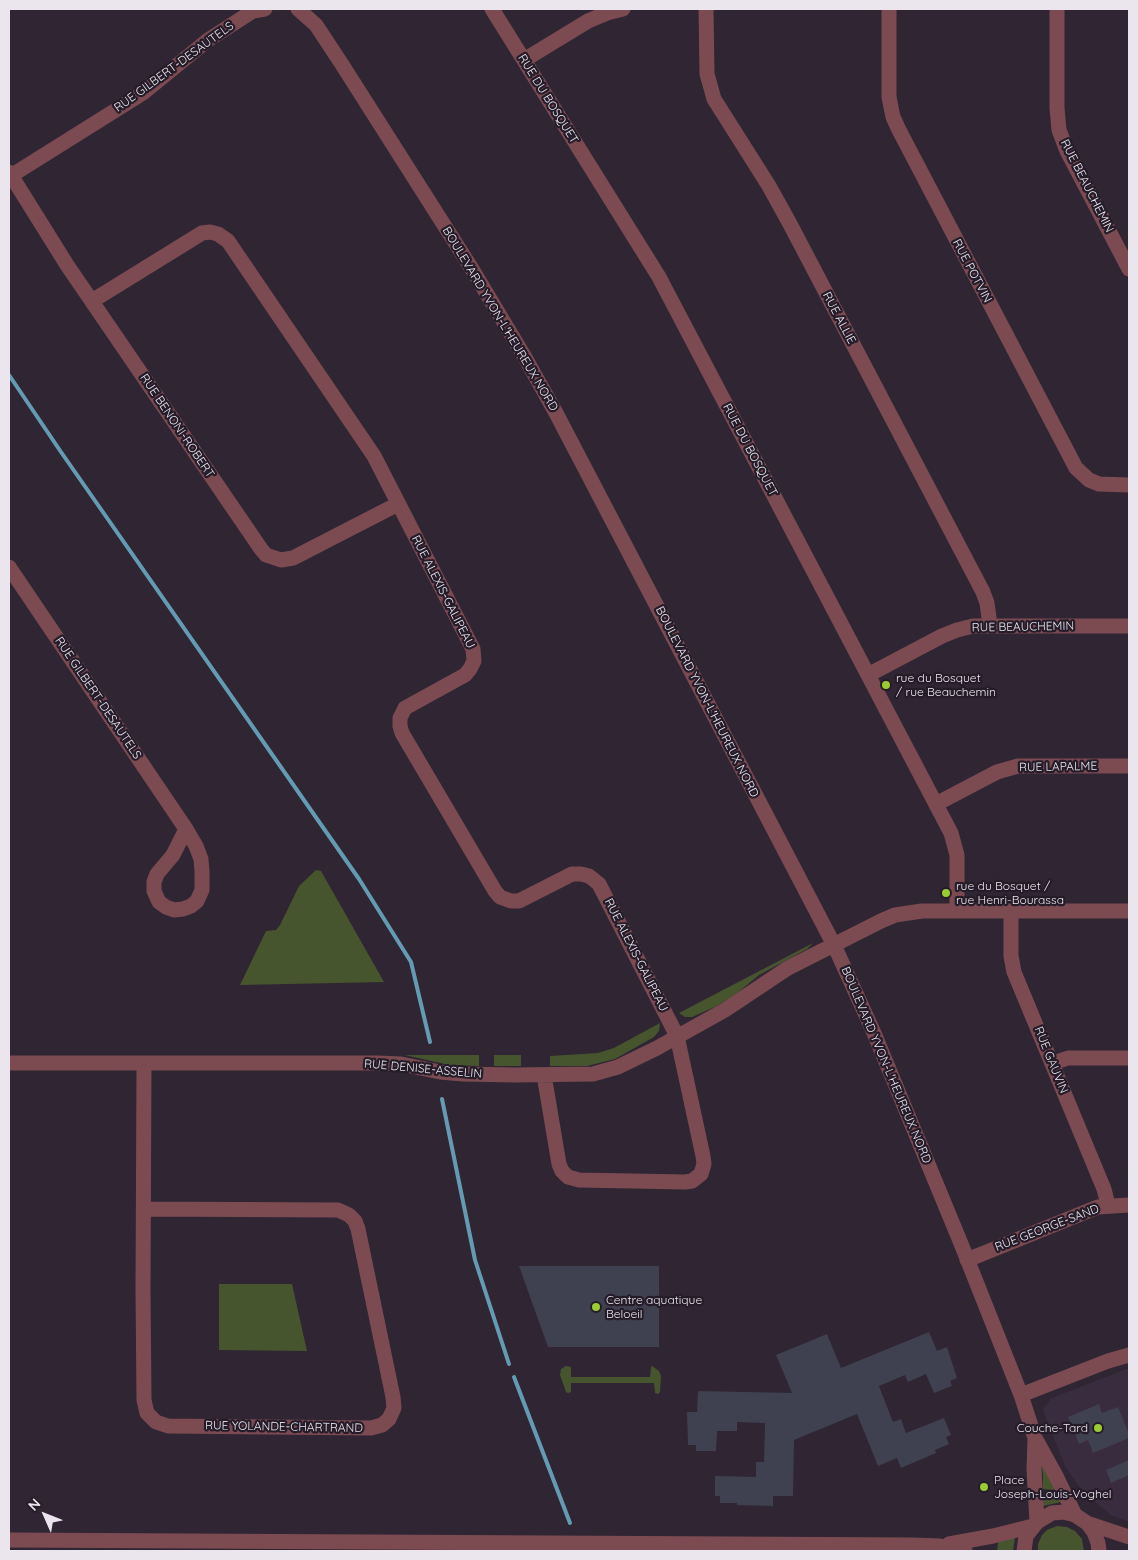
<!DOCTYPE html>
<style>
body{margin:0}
#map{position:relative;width:1138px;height:1560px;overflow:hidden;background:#2f2533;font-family:Quicksand,sans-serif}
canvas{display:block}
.frame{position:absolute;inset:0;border:10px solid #ebe5ee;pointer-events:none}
.north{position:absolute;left:20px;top:1490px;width:50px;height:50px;-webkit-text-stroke:4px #251c29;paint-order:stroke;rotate:314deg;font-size:14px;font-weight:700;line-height:20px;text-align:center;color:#ebe5ee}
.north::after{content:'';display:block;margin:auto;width:18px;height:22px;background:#ebe5ee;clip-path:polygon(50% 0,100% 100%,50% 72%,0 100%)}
</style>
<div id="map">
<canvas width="1138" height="1560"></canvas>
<div class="frame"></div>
<div class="north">N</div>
</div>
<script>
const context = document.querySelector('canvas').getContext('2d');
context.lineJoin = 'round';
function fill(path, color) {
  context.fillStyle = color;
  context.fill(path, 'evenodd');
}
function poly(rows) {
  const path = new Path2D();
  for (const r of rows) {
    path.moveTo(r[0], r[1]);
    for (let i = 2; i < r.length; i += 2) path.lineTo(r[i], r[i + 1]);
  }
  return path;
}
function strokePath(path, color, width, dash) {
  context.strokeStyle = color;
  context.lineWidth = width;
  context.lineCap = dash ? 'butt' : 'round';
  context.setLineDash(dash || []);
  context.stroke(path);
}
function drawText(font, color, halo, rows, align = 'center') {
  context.font = font + ' Quicksand,sans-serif';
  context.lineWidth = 4.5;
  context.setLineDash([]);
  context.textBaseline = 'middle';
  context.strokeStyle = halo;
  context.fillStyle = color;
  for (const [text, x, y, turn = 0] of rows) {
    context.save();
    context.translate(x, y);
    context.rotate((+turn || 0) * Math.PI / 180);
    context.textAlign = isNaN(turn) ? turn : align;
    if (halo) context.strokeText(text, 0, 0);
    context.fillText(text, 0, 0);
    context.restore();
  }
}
fill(poly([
 [1129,1368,1129,1522,1111,1515,1082,1491,1065,1466,1043,1411,1044,1407,1050,1401,1049,1399]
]), '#392c3f');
fill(poly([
 [316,870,321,871,384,982,240,985,266,931,276,930,280,925,299,886],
 [813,943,807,949,759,975,736,994,717,1006,692,1017,685,1017,679,1013],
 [660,1023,659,1031,654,1037,615,1059,587,1066,550,1066,550,1056,598,1053,614,1048],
 [405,1055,479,1055,479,1066,449,1065],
 [494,1055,521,1055,521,1066,494,1066],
 [219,1284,292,1284,307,1351,219,1350],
 [566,1366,571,1367,571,1377,650,1377,651,1367,652,1366,659,1371,661,1376,660,1392,658,1394,655,1393,654,1383,571,1383,571,1392,568,1393,566,1392,560,1375,561,1369],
 [1039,1455,1055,1489,1052,1490,1043,1489,1043,1474],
 [1058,1495,1061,1502,1043,1506,1043,1496,1051,1497],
 [1057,1526,1067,1527,1075,1531,1082,1539,1084,1551,1038,1551,1038,1544,1042,1535,1047,1530],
 [1015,1537,1013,1551,997,1551,998,1542]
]), '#46552e');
strokePath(poly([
 [9,375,61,452,359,879,411,962,430,1042],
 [442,1099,475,1260,509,1364],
 [514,1377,570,1523]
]), '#639cb2', 4);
fill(poly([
 [519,1266,659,1266,659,1347,548,1347],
 [929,1332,937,1351,947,1347,957,1378,950,1381,952,1386,934,1393,926,1374,908,1382,905,1375,879,1386,893,1422,901,1419,906,1433,944,1418,951,1435,946,1437,949,1444,935,1450,936,1453,901,1468,897,1458,878,1466,857,1414,794,1440,793,1496,773,1496,773,1506,737,1505,737,1503,720,1503,720,1496,715,1496,715,1476,756,1477,756,1462,764,1462,765,1423,737,1422,737,1431,717,1431,716,1451,696,1451,696,1445,688,1445,687,1412,697,1412,698,1391,792,1393,776,1355,827,1334,841,1368],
 [1099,1404,1102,1413,1118,1407,1129,1434,1129,1438,1093,1453,1088,1440,1079,1444,1068,1417],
 [1129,1460,1129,1475,1111,1483,1106,1470]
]), '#3f4050');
strokePath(poly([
 [298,9,316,25,343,66,472,269,523,354,556,413,834,945,874,1033,962,1246,1021,1395,1035,1438,1056,1476,1075,1515],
 [492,9,659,277,951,833,957,855,957,911],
 [706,9,707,74,714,99,769,186,790,224,983,592,987,603,990,625],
 [889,9,889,97,893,117,899,130,1076,468,1089,480,1099,484,1129,485],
 [1057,9,1057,108,1059,130,1067,151,1129,269],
 [524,60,588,21,607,13,623,9],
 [9,172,67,265,261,549,266,555,281,560,293,558,398,504],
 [9,177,143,93,208,40,253,11,265,9],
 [92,301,202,233,210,232,218,234,228,241,374,456,473,649,474,661,470,669,465,675,405,708,400,718,400,726,402,733,495,891,500,897,511,901,519,901,572,874,581,874,589,876,599,884,677,1036,703,1156,704,1164,701,1174,692,1181,685,1182,579,1180,568,1177,562,1171,559,1164,544,1075],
 [9,567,186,829],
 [868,675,942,636,957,630,973,626,1129,626],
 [936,804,997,772,1018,766,1129,766],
 [186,829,196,846,201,859,202,871,202,890,197,901,191,906,183,909,174,910,166,907,159,902,154,891,154,882,157,874,173,855,186,829],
 [1011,911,1011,956,1014,972,1104,1189,1108,1205],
 [9,1063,378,1063,401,1064,440,1072,463,1074,514,1075,593,1074,618,1067,657,1048,725,1010,788,968,881,921,895,915,922,911,1129,911],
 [1053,1063,1068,1058,1129,1058],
 [144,1209,338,1210,349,1215,355,1221,358,1229,393,1397,394,1408,389,1419,382,1425,371,1428,168,1426,156,1422,147,1413,144,1400,143,1290,144,1063],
 [967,1260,1098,1207,1129,1205],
 [1021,1395,1108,1361,1129,1355],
 [1035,1439,1034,1469,1037,1522],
 [1087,1523,1129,1537],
 [9,1540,913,1545,940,1546,965,1551],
 [949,1544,993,1536,1033,1526],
 [1024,1551,1026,1536,1037,1522,1052,1513,1064,1512,1075,1515,1087,1523,1094,1532,1098,1543,1099,1551]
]), '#7c4b51', 15);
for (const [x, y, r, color] of [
 [886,685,5,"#9bcb33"],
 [946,893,5,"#9bcb33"],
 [596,1307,5,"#9bcb33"],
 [1098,1428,5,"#9bcb33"],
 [984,1487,5,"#9bcb33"]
]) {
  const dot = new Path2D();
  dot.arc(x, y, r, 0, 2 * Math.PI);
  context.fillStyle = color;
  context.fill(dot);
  strokePath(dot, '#251c29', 2);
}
drawText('12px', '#ebe5ee', '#251c29', [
 ["RUE GILBERT-DESAUTELS",174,67,-36],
 ["RUE DU BOSQUET",548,99,58],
 ["RUE BEAUCHEMIN",1087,186,63],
 ["RUE POTVIN",972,271,62],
 ["RUE ALLIE",839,318,62],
 ["BOULEVARD YVON-L'HEUREUX NORD",500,319,59],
 ["RUE BENONI-ROBERT",177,426,56],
 ["RUE DU BOSQUET",750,450,62],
 ["RUE ALEXIS-GALIPEAU",443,592,63],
 ["RUE BEAUCHEMIN",1023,627,-1],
 ["RUE GILBERT-DESAUTELS",98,698,56],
 ["BOULEVARD YVON-L'HEUREUX NORD",707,702,63],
 ["RUE LAPALME",1058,767,-1],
 ["RUE ALEXIS-GALIPEAU",636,955,63],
 ["RUE GAUVIN",1051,1060,68],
 ["BOULEVARD YVON-L'HEUREUX NORD",886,1065,67],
 ["RUE DENISE-ASSELIN",423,1069,5],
 ["RUE GEORGE-SAND",1047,1228,-21],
 ["RUE YOLANDE-CHARTRAND",284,1427,1]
]);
drawText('12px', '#ebe5ee', '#251c29', [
 ["rue du Bosquet",896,678],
 ["/ rue Beauchemin",896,692],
 ["rue du Bosquet /",956,886],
 ["rue Henri-Bourassa",956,900],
 ["Centre aquatique",606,1300],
 ["Beloeil",606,1314],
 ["Couche-Tard",1088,1428,"right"],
 ["Place",994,1480],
 ["Joseph-Louis-Voghel",994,1494]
], 'left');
</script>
